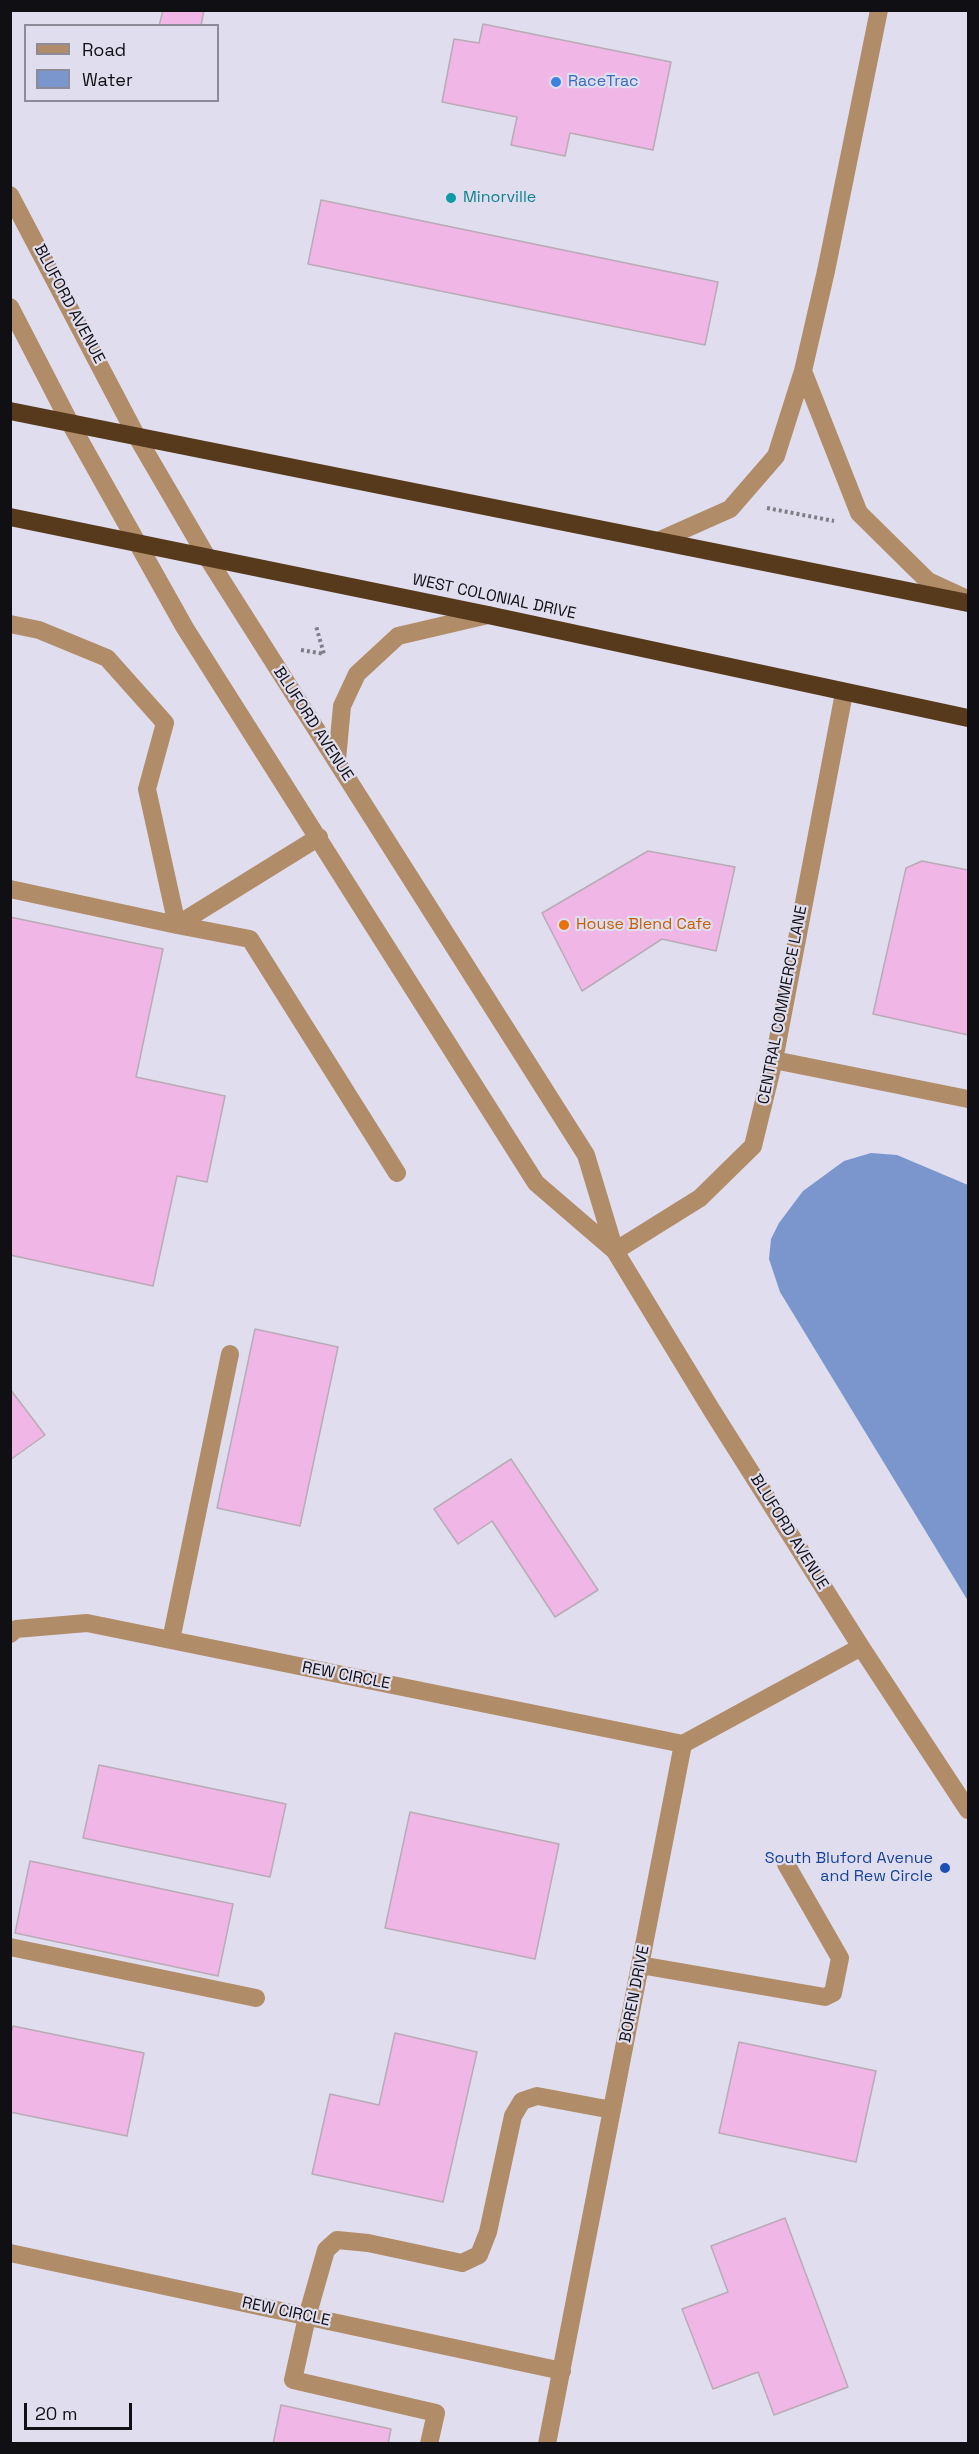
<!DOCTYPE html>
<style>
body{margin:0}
#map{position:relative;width:979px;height:2454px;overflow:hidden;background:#e0deee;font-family:"Space Grotesk",sans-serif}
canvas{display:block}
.frame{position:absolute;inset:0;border:12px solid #100f14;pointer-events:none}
.legend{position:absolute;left:24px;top:24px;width:195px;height:78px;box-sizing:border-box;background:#e0deee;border:2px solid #8d8b97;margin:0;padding:8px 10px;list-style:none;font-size:18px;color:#100f14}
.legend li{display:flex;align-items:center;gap:12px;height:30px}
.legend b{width:30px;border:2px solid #8d8b97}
.scale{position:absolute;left:24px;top:2403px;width:108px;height:27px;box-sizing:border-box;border:3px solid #100f14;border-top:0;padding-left:8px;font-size:18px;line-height:21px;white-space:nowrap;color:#100f14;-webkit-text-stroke:4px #e0deee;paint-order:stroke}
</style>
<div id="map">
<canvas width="979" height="2454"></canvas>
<div class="frame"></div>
<ul class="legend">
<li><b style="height:8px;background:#b18c68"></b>Road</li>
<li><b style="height:16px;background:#7b95cd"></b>Water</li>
</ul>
<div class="scale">20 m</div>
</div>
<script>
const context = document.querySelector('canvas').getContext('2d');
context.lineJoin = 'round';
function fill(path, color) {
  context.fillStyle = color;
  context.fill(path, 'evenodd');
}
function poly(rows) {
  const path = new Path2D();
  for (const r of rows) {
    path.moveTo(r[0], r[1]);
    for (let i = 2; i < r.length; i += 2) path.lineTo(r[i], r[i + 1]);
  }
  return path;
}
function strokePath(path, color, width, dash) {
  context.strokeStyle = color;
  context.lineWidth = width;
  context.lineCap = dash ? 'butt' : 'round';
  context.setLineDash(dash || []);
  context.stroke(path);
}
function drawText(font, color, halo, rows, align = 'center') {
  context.font = font + ' "Space Grotesk",sans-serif';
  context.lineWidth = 4.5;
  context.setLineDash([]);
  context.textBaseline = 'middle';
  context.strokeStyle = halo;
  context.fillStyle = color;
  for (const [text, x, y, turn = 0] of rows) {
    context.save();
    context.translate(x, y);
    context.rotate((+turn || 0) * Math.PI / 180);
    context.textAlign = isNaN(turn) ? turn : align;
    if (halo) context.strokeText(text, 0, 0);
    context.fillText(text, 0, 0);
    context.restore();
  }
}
fill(poly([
 [871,1153,897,1155,968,1185,968,1601,780,1292,769,1259,771,1239,779,1223,803,1191,844,1161]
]), '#7b95cd');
const building = poly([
 [163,10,204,10,201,26,159,26,163,10],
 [483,24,671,62,653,150,570,133,565,156,511,145,517,117,442,102,454,39,479,43,483,24],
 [321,200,718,282,705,345,308,264,321,200],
 [648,851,735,867,716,951,662,939,582,991,542,913,648,851],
 [922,861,968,870,968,1035,873,1014,906,868,922,861],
 [10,917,163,949,136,1077,225,1096,207,1182,177,1176,153,1286,10,1255,10,917],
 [255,1329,338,1347,300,1526,217,1508,255,1329],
 [10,1389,45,1435,10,1460,10,1389],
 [511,1459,598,1590,555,1617,492,1521,458,1544,434,1509,511,1459],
 [99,1765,286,1804,270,1877,83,1838,99,1765],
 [410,1812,559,1844,535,1959,385,1928,410,1812],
 [30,1861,233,1904,218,1976,15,1933,30,1861],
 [13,2026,144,2053,127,2136,10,2112,10,2036,13,2026],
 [395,2033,477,2052,443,2202,312,2174,330,2094,379,2105,395,2033],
 [739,2042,876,2071,856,2162,719,2133,739,2042],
 [785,2218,848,2387,774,2415,758,2372,713,2389,682,2309,728,2292,711,2246,785,2218],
 [281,2405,391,2429,388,2444,273,2444,281,2405]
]);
fill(building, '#efb6e6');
strokePath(building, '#b9abb6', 1.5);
strokePath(poly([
 [767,508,834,521],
 [301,650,324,654,316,626]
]), '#7f7e88', 4, [3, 3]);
strokePath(poly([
 [10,195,137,437,207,557,586,1155,615,1251,711,1409,861,1647,968,1810],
 [10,307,70,423,185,628,536,1183,615,1251],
 [803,371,859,513,928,581,967,599],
 [658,541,730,509,776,456,803,371,826,271,879,10],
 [10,624,39,630,107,658,165,723,147,789,177,925,250,939,397,1173],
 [337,760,342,706,357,674,398,636,488,615],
 [10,889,177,925,319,837],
 [774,1060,968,1099],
 [615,1251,700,1198,753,1146,774,1060,844,693],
 [10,1634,16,1629,87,1623,683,1744],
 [171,1640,230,1354],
 [10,1947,256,1998],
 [640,1965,825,1997,833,1993,840,1958,786,1864],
 [10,2253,562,2371],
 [429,2444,436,2413,293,2380,307,2317,326,2250,337,2240,368,2243,462,2263,479,2255,488,2232,513,2116,522,2101,537,2096,612,2110],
 [547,2444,683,1744,861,1647]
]), '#b18c68', 18);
strokePath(poly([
 [10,411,968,603],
 [10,517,488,615,968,718]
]), '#573a1c', 18);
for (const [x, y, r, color] of [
 [556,82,6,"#3f7fe0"],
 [451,198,6,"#0f9aa8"],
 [564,925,6,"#e8710a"],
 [945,1868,6,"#1a4fb4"]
]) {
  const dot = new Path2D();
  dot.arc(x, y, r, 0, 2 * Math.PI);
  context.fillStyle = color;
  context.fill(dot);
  strokePath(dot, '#e0deee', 2);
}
drawText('16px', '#366cbe', '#e0deee', [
 ["RaceTrac",568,82]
], 'left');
drawText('16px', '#0d838f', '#e0deee', [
 ["Minorville",463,198]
], 'left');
drawText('16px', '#100f14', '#e0deee', [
 ["BLUFORD AVENUE",69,304,62],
 ["WEST COLONIAL DRIVE",494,597,12],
 ["BLUFORD AVENUE",313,724,57],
 ["CENTRAL COMMERCE LANE",783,1005,-79],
 ["BLUFORD AVENUE",789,1532,58],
 ["REW CIRCLE",346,1676,11],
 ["BOREN DRIVE",635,1994,-79],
 ["REW CIRCLE",286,2312,12]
]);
drawText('16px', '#c56008', '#e0deee', [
 ["House Blend Cafe",576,925]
], 'left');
drawText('16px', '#164399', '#e0deee', [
 ["South Bluford Avenue",933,1859],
 ["and Rew Circle",933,1877]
], 'right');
</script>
